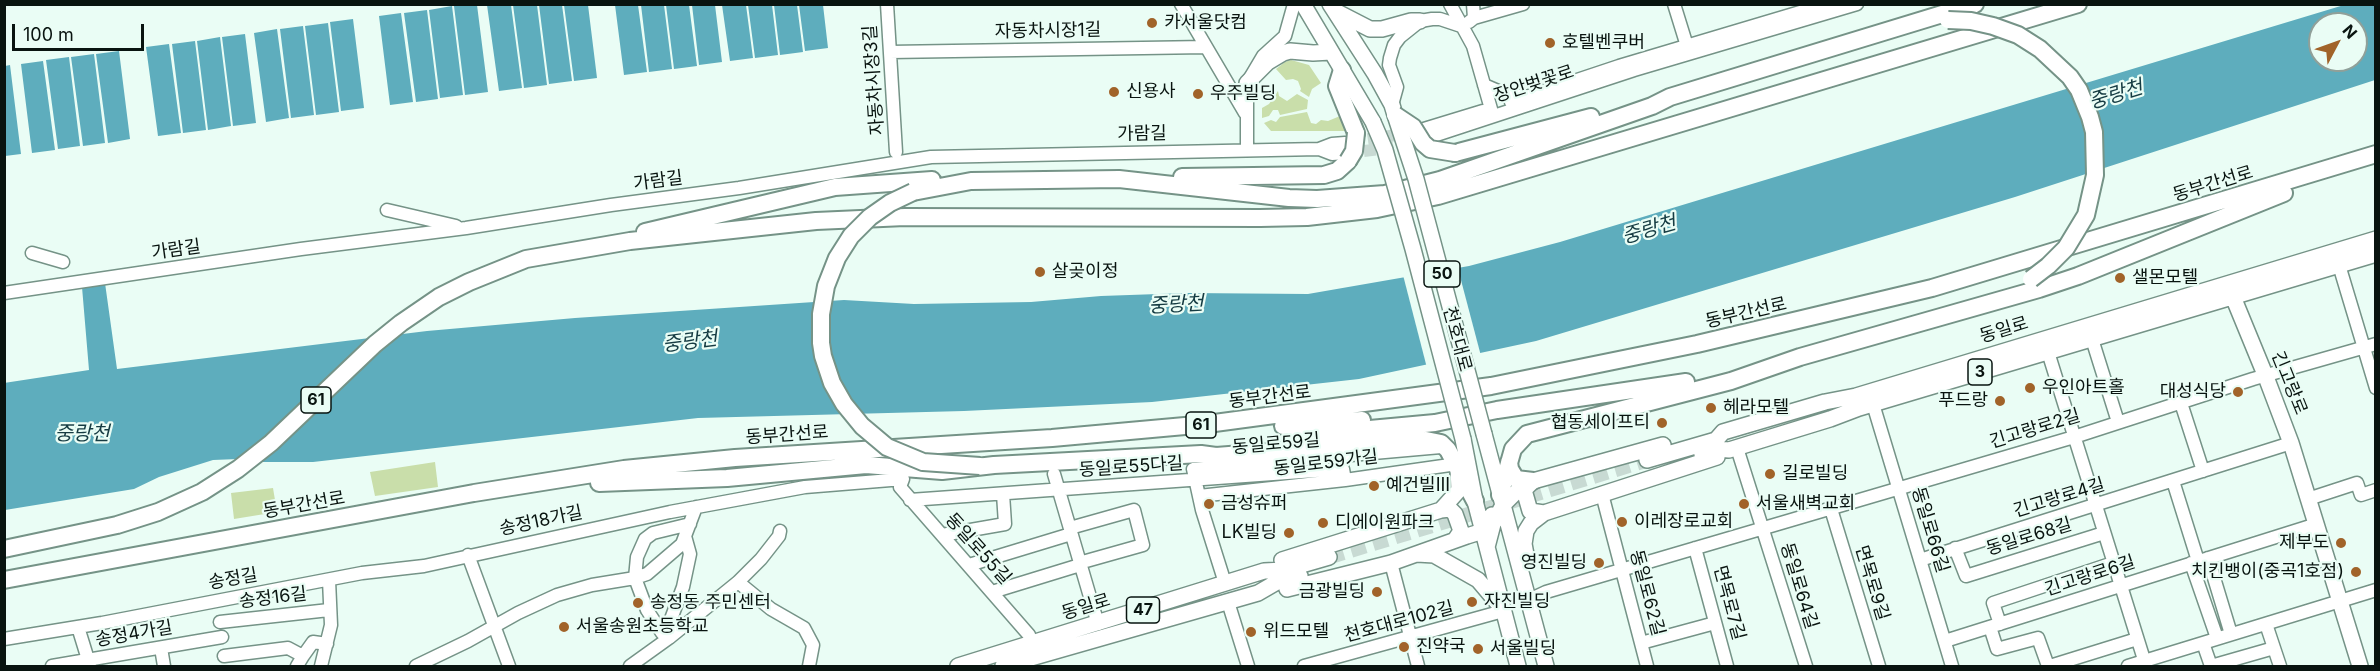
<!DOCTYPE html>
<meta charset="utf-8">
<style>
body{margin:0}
#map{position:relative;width:2380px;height:671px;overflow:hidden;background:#eafdf5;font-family:Inter,sans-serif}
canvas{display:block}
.frame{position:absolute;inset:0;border:6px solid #091410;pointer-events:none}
.north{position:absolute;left:2308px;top:12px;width:60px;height:60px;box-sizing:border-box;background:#eafdf5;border:2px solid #90a099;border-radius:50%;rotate:49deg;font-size:16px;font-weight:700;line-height:24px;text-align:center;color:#091410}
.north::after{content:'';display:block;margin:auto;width:21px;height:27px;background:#a16329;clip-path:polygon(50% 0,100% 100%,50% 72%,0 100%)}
.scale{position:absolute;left:12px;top:24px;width:132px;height:27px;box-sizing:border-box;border:3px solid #091410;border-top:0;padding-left:8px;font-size:18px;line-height:21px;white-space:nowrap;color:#091410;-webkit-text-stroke:4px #eafdf5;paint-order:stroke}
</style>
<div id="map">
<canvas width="2380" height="671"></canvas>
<div class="frame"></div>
<div class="north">N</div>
<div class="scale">100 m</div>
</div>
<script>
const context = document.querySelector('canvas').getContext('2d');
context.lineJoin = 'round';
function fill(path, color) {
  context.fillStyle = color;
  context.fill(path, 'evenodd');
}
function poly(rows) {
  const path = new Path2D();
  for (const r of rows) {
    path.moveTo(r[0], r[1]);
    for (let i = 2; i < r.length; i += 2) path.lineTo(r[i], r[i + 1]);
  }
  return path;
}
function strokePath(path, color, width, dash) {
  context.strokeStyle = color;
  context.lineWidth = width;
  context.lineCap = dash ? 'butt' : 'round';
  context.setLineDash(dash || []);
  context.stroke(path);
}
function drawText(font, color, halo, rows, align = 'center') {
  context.font = font + ' Inter,"Noto Sans KR",sans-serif';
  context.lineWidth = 4.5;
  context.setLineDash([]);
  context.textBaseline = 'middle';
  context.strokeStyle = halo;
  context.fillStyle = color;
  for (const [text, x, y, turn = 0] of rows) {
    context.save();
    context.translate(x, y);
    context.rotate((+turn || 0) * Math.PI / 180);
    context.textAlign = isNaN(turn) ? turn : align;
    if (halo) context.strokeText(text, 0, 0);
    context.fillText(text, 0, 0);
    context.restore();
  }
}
fill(poly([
 [1291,60,1309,65,1321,83,1312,89,1309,97,1300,91,1301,89,1298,81,1293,79,1286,80,1276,69,1285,62],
 [1278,91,1279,96,1287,101,1297,94,1308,100,1307,109,1280,115,1278,110,1273,110,1269,116,1262,118,1262,108,1269,104],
 [1307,112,1311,123,1316,124,1321,120,1328,121,1340,116,1345,131,1271,131,1264,123,1271,120,1276,122,1280,117],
 [435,462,438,487,375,496,370,472],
 [273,488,277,512,234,519,231,493]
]), '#c9deaa');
fill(poly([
 [477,5,488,92,465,95,454,6],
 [487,5,511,5,522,88,499,91],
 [513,5,537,5,547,85,524,88],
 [539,5,562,5,572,81,549,84],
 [564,5,588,5,597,78,574,81],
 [615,5,638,5,647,72,624,75],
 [641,5,664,5,672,69,649,72],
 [666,5,689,5,697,66,674,69],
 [692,5,715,5,722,62,699,65],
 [722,5,746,5,753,58,730,61],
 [748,5,772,5,778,55,755,58],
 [774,5,797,5,803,52,780,55],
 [799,5,823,5,828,48,805,51],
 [2344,5,2375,5,2375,80,2015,197,1536,341,1359,379,1152,402,964,411,698,418,313,462,261,462,238,459,213,460,159,477,134,489,5,510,4,383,89,370,82,287,105,283,117,369,427,331,575,318,844,300,914,304,1031,302,1101,296,1187,293,1308,294,1469,266,1560,242],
 [2320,24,2356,24,2356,60,2320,60],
 [452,6,463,95,440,98,429,10],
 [427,10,438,99,416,102,404,13],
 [401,13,413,102,390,105,379,16],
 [353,19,364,108,341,111,330,22],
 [328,23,339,112,316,115,305,26],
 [303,26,314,115,291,118,280,29],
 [277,29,289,118,266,122,254,33],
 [245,34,256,123,233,126,222,37],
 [220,37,231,126,208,130,197,41],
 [195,41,206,130,183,133,172,44],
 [169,44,181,133,158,136,146,47],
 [119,51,130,139,108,143,96,54],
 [94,54,105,143,83,146,71,57],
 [69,57,80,146,58,149,46,60],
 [43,61,55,150,32,153,21,64],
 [10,65,21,154,5,156,5,66]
]), '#5eadbd');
fill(poly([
 [1457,265,1481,356,1427,368,1403,275]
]), '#eafdf5');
strokePath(poly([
 [1350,142,1409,133],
 [1346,153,1381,149,1429,138]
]), '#c8dad3', 12, [12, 6]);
strokePath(poly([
 [1329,557,1647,460]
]), '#c8dad3', 15, [15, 8]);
const minor = poly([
 [887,4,896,152],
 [1181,4,1245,113],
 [1450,4,1473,46,1493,116],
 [1674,4,1687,46],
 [1474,18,1523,4],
 [1469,22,1474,18,1473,4],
 [890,52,1206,47],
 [1484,85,1505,94,1523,96],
 [1511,102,1619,66,1827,4],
 [1392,105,1397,87,1389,65,1390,58,1394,45,1400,37,1420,21,1432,19,1440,19,1464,27],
 [1424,129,1483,111],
 [1430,137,1634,70,1857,4],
 [1319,149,1332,154,1345,153],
 [1247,150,1247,83,1263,56,1285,36,1294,4],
 [387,210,456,226],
 [32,253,63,262],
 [2339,265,2376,388],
 [4,293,301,249,466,228,611,205,739,188,931,157,1319,149,1332,144,1345,143],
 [2092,339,2118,422],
 [2048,352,2146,666],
 [2181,403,2203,471],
 [1873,404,1952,666],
 [1737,448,1806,666],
 [1054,474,1098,624],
 [2173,481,2198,561],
 [1602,494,1647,666],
 [1199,496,1345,480,1457,464],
 [2308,499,2357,483,2361,495,2376,490],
 [910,500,1343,469,1345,480],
 [1831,509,1879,666],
 [1070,528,1134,510,1143,545,1079,563],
 [942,535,1005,524,1003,494],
 [1695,548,1727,666],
 [1955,548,1966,576,2104,533],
 [468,555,509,666],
 [2208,558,2231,634],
 [1920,560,2291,443],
 [1391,563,1418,666],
 [2191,563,2217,638],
 [969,565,1071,534],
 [738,582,771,609,804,628,813,645,809,666],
 [1225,583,1202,510,1193,469,1441,447],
 [992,592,1080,565],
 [1529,600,1546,592,2074,437,2253,379,2376,344],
 [1228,602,1248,666],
 [220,622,329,610],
 [2000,624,1993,603,2113,563],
 [2266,624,2280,666],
 [78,627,90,666],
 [1990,627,1997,649,2038,638,2048,666],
 [669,638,662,633,647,610,635,578,637,557,645,539,653,533,690,524],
 [669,638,671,619,683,587,690,554,685,536],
 [4,639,102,623,362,573,424,566,670,512,805,487,903,479,900,487,1029,635,1032,644],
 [1945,641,2317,524],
 [1641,643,1715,623],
 [2203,643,2211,666],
 [161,648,164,666],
 [224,656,288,648,303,656,313,642,327,644],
 [52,666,222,637],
 [297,666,303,656],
 [321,666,331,625,329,580],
 [416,666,468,641,518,613,557,595,592,585,635,578,647,574,682,544,696,507],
 [630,666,669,638,738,582,761,559,779,536,780,531],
 [1304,666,1503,611],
 [2050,666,2137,639],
 [2128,666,2376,590],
 [2211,666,2274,648]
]);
const major = poly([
 [1303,4,1373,122],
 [1330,4,1375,74,1392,105,1395,115],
 [1335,11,1370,29,1382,29,1411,21,1420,21],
 [1247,83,1268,62,1283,53,1290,51,1313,53,1331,52],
 [2229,287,2266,377,2291,443,2360,666],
 [1484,434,1546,666],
 [1463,439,1475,501,1518,666],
 [1702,454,1718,449,1729,450,1830,419,1859,408,2376,254],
 [1647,460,1716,440,1723,432,1825,402,1856,396,2376,239],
 [1533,481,1524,490,1530,511,1544,513,1717,457],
 [1441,510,1459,490,1458,469],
 [1487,547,1493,524,1503,505,1515,493,1533,481,1663,445],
 [1417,554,1434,555,1478,580,1500,606],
 [1282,560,1441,510,1450,509,1455,514,1461,531,1455,540],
 [1527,560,1524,544,1526,531,1531,523,1544,513],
 [1287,589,1391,563,1467,536,1483,531,1492,515],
 [958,666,1264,571,1284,570,1329,557],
 [1003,666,1258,593,1277,582,1300,576]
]);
const highway = poly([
 [1342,70,1337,86,1356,133],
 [1455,153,1591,117],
 [1182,177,1324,175,1337,171,1348,161],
 [913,192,971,181,1119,179,1289,198,1317,199,1385,194,1440,180,1652,106,1670,97,1975,4],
 [645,232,835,187,932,180],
 [1283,426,1362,420],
 [1293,440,1359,430,1435,423,1497,410,1686,382],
 [1509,462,1510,469,1516,479,1533,481],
 [599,483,727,478,866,465,942,471,994,465,1201,454,1216,456,1426,440,1441,443,1448,450,1475,501],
 [1500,495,1513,449,1527,434,1731,381,1800,357,2039,289,2078,276,2284,193],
 [4,549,117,525,158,512,202,492,238,469,271,443,375,344,401,323,439,297,469,282,526,259,630,241,816,221,905,217,1260,218,1307,217,1377,209,1438,196,2078,4],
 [4,580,474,493,624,469,735,458,1052,438,1207,424,1491,386,1697,344,1932,288,2376,154]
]);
strokePath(minor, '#759387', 15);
strokePath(major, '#759387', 18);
strokePath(highway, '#759387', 20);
strokePath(minor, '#fff', 12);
strokePath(major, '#fff', 15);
strokePath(highway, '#fff', 16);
const majorBridge = poly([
 [1395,115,1416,179,1484,434],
 [1373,122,1385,150,1413,249,1463,439]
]);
const highwayBridge = poly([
 [1948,20,1971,21,1993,26,2018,35,2040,49,2070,77,2079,90,2090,117,2094,132,2095,175,2086,215,2066,248,2048,266,2031,279],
 [1395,115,1413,127,1423,143,1430,149,1455,153],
 [1348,161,1354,151,1356,133],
 [913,192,890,203,870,217,851,236,837,258,826,286,821,314,821,343,823,356,832,383,844,404,862,426,887,447,923,462,980,466]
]);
strokePath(majorBridge, '#759387', 18, []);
strokePath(highwayBridge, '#759387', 20, []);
strokePath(majorBridge, '#fff', 15);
strokePath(highwayBridge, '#fff', 16);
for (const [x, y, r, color] of [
 [1152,23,6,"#a16329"],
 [1550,43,6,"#a16329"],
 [1114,92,6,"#a16329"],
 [1198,94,6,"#a16329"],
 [1040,272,6,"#a16329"],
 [2120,278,6,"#a16329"],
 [2030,388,6,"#a16329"],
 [2238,392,6,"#a16329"],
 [2000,401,6,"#a16329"],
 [1711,408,6,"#a16329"],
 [1662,423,6,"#a16329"],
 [1770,474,6,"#a16329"],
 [1374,486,6,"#a16329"],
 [1209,504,6,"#a16329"],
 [1744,504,6,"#a16329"],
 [1622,522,6,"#a16329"],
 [1323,523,6,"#a16329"],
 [1289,533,6,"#a16329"],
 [2341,543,6,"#a16329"],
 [1599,563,6,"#a16329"],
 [2356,572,6,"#a16329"],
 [1377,592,6,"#a16329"],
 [1472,602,6,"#a16329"],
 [638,603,6,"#a16329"],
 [564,627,6,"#a16329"],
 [1251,632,6,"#a16329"],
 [1404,647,6,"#a16329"],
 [1478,649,6,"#a16329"]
]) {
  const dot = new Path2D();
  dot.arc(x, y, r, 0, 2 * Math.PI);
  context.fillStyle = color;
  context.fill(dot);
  strokePath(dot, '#eafdf5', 2);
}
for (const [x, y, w] of [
 [1442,274,36],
 [1980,372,24],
 [316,400,30],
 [1201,425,30],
 [1143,610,33]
]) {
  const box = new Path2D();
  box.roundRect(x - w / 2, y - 13, w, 26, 4.5);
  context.fillStyle = '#eafdf5';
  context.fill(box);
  strokePath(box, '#091410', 1.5);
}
drawText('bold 16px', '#091410', null, [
 ["50",1442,274],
 ["3",1980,372],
 ["61",316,400],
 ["61",1201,425],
 ["47",1143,610]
]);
drawText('18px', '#091410', '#eafdf5', [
 ["카서울닷컴",1164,23],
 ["호텔벤쿠버",1562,43],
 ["신용사",1126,92],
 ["우주빌딩",1210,94],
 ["살곶이정",1052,272],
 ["샐몬모텔",2132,278],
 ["우인아트홀",2042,388],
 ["대성식당",2226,392,"right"],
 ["푸드랑",1988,401,"right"],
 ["헤라모텔",1723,408],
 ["협동세이프티",1650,423,"right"],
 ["길로빌딩",1782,474],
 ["예건빌III",1386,486],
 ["금성슈퍼",1221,504],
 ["서울새벽교회",1756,504],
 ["이레장로교회",1634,522],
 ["디에이원파크",1335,523],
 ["LK빌딩",1277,533,"right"],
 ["제부도",2329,543,"right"],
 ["영진빌딩",1587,563,"right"],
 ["치킨뱅이(중곡1호점)",2344,572,"right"],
 ["금광빌딩",1365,592,"right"],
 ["자진빌딩",1484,602],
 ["송정동 주민센터",650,603],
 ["서울송원초등학교",576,627],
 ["위드모텔",1263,632],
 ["진약국",1416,647],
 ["서울빌딩",1490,649]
], 'left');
drawText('18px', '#091410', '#eafdf5', [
 ["자동차시장1길",1048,31,-1],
 ["자동차시장3길",874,80,-94],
 ["장안벚꽃로",1534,84,-18],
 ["가람길",1142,134,-1],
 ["가람길",658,181,-7],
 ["동부간선로",2213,184,-17],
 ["가람길",176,250,-8],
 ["동부간선로",1746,313,-13],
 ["동일로",2004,330,-17],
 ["천호대로",1457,339,75],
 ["긴고랑로",2289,383,68],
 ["동부간선로",1270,397,-7],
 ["긴고랑로2길",2035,429,-17],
 ["동부간선로",787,435,-4],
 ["동일로59길",1276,444,-5],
 ["동일로59가길",1326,463,-7],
 ["동일로55다길",1131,467,-4],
 ["긴고랑로4길",2059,498,-17],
 ["동부간선로",304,505,-10],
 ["송정18가길",541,521,-12],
 ["동일로66길",1930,530,73],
 ["동일로68길",2029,537,-17],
 ["동일로55길",978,549,48],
 ["긴고랑로6길",2090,576,-18],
 ["송정길",233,579,-10],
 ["면목로9길",1872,583,73],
 ["동일로64길",1799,586,73],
 ["동일로62길",1647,593,75],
 ["송정16길",273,598,-7],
 ["면목로7길",1729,603,75],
 ["동일로",1086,607,-17],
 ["천호대로102길",1399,622,-15],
 ["송정4가길",134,634,-10]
]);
drawText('italic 20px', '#153b42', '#eafdf5', [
 ["중랑천",2116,95,-17],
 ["중랑천",1649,230,-16],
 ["중랑천",1176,305,-3],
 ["중랑천",690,342,-7],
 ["중랑천",82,434]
]);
</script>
